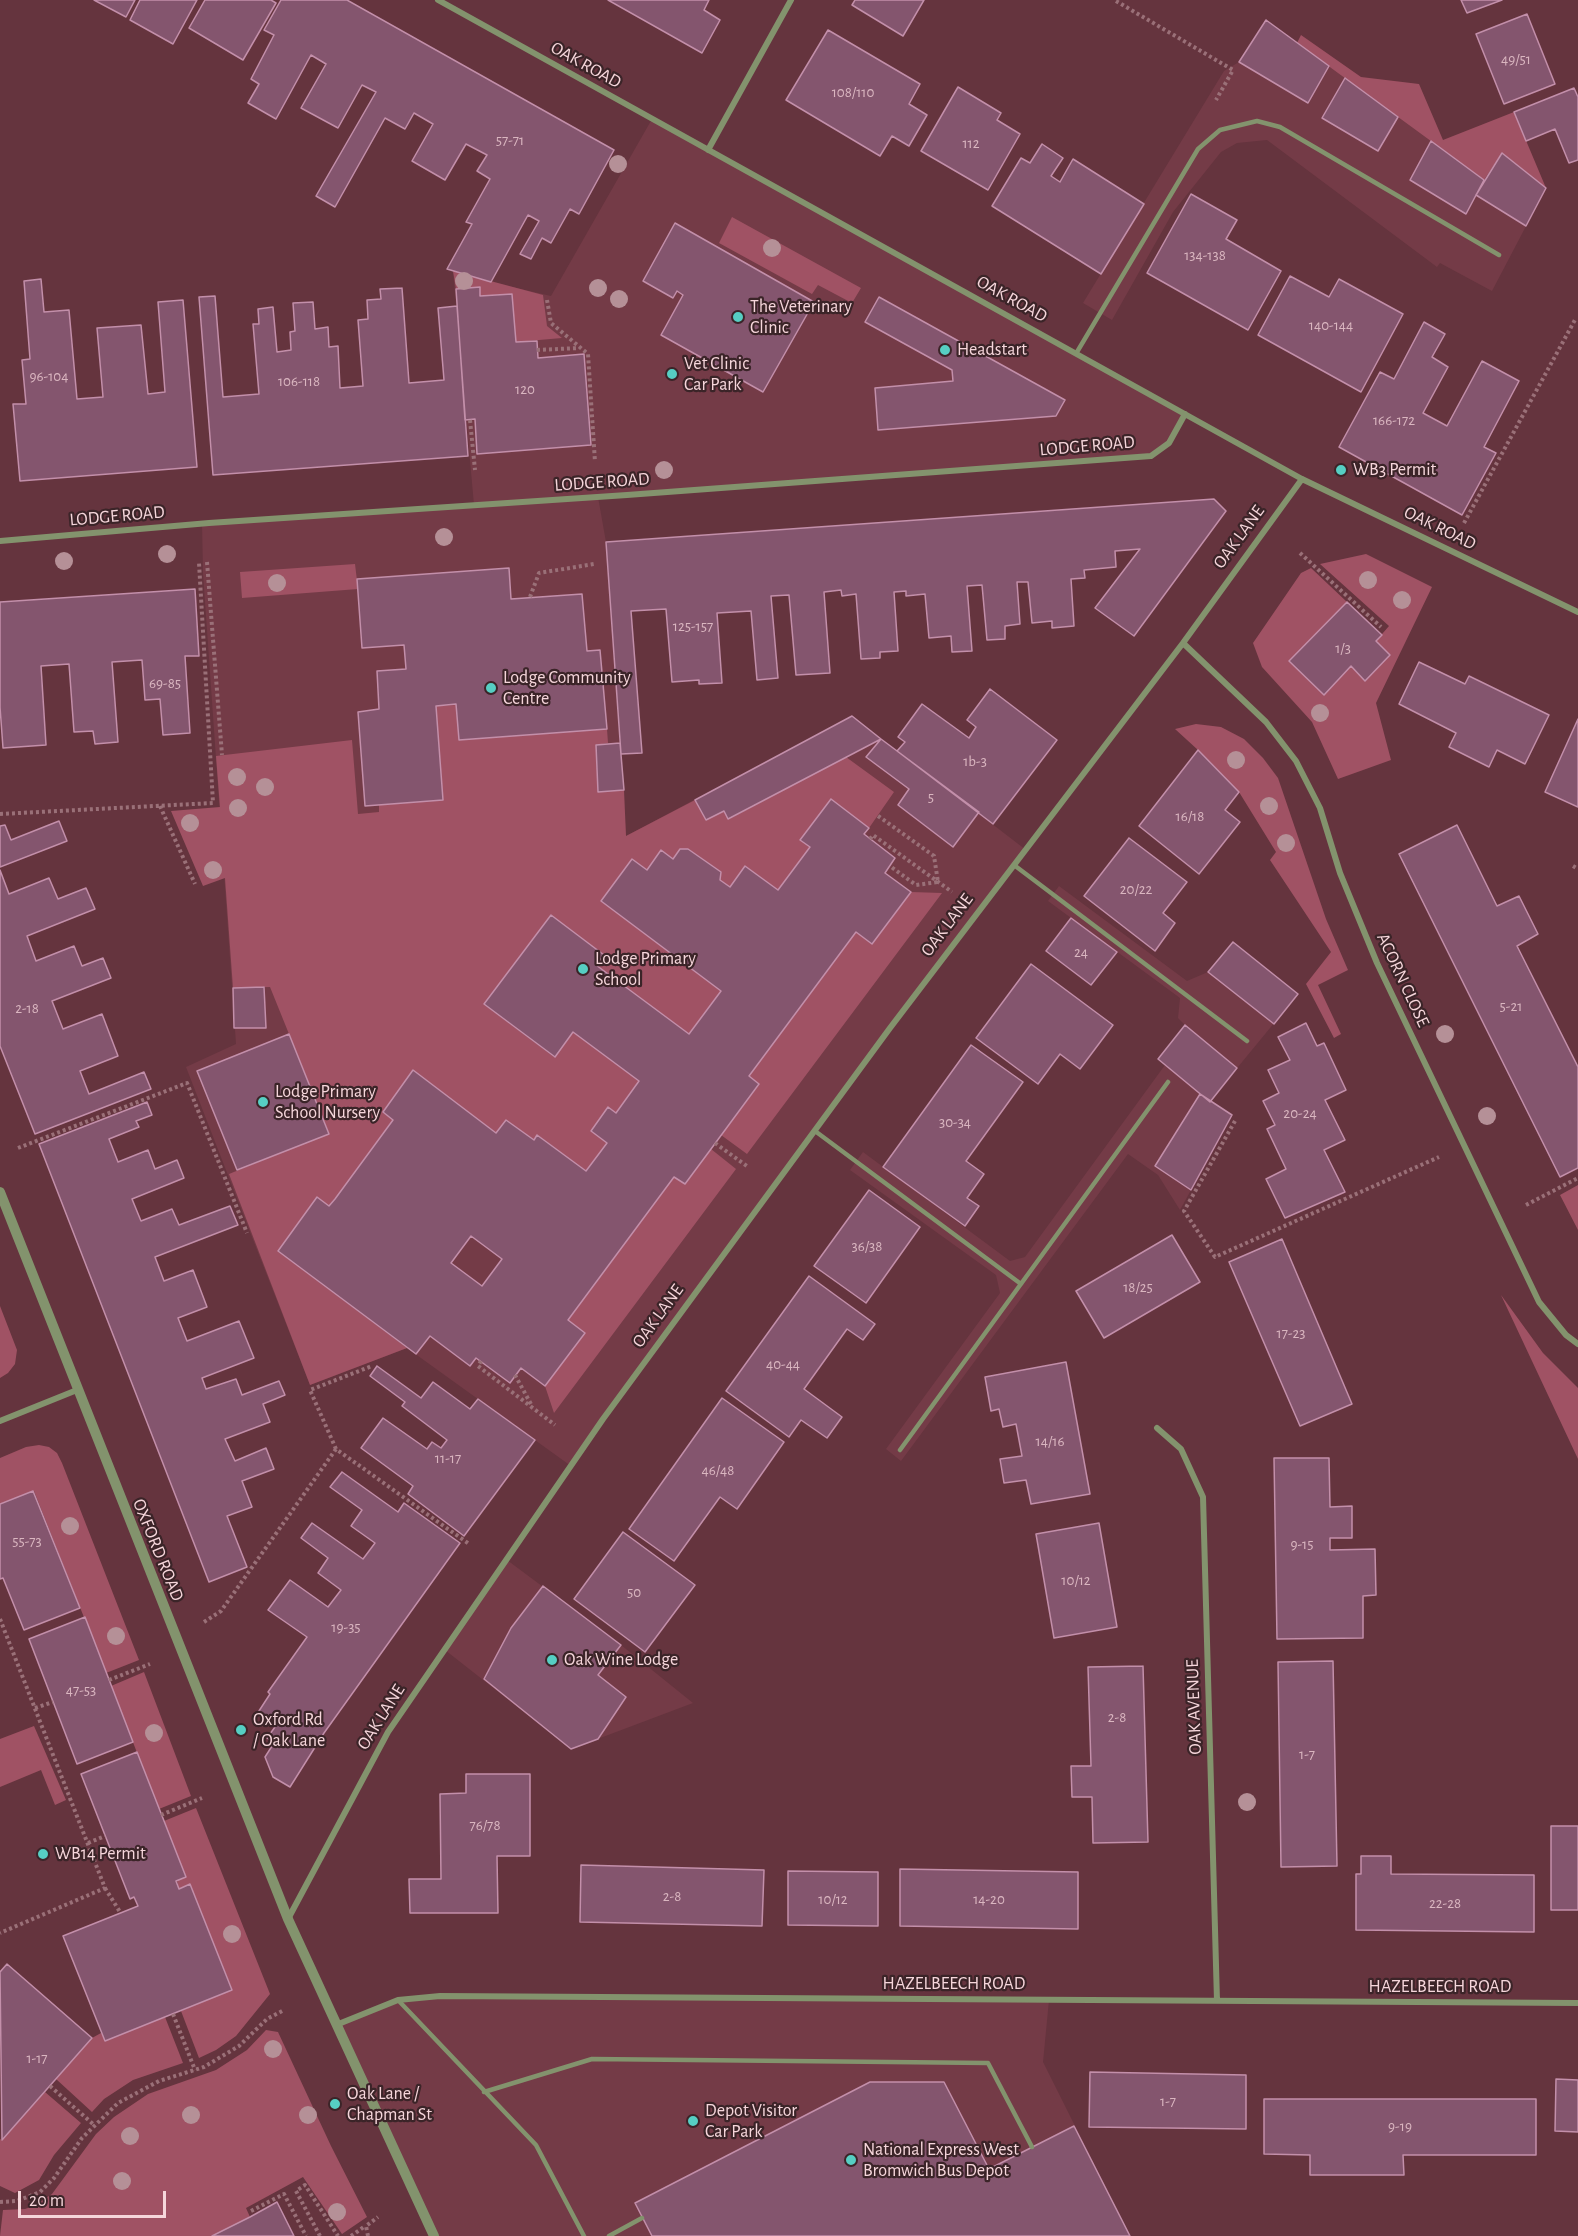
<!DOCTYPE html>
<style>
body{margin:0}
#map{position:relative;width:1578px;height:2236px;overflow:hidden;background:#65343e;font-family:"Alegreya Sans",sans-serif}
canvas{display:block}
.scale{position:absolute;left:18px;top:2191px;width:148px;height:27px;box-sizing:border-box;border:3px solid #f6d6db;border-top:0;padding-left:8px;font-size:18px;line-height:21px;white-space:nowrap;color:#f6d6db;-webkit-text-stroke:4px #3b2428;paint-order:stroke}
</style>
<div id="map">
<canvas width="1578" height="2236"></canvas>
<div class="scale">20 m</div>
</div>
<script>
const context = document.querySelector('canvas').getContext('2d');
context.lineJoin = 'round';
function fill(path, color) {
  context.fillStyle = color;
  context.fill(path, 'evenodd');
}
function poly(rows) {
  const path = new Path2D();
  for (const r of rows) {
    path.moveTo(r[0], r[1]);
    for (let i = 2; i < r.length; i += 2) path.lineTo(r[i], r[i + 1]);
  }
  return path;
}
function strokePath(path, color, width, dash) {
  context.strokeStyle = color;
  context.lineWidth = width;
  context.lineCap = dash ? 'butt' : 'round';
  context.setLineDash(dash || []);
  context.stroke(path);
}
function drawText(font, color, halo, rows, align = 'center') {
  context.font = font + ' "Alegreya Sans",sans-serif';
  context.lineWidth = 4.5;
  context.setLineDash([]);
  context.textBaseline = 'middle';
  context.strokeStyle = halo;
  context.fillStyle = color;
  for (const [text, x, y, turn = 0] of rows) {
    context.save();
    context.translate(x, y);
    context.rotate((+turn || 0) * Math.PI / 180);
    context.textAlign = isNaN(turn) ? turn : align;
    if (halo) context.strokeText(text, 0, 0);
    context.fillText(text, 0, 0);
    context.restore();
  }
}
fill(poly([
 [1266,20,1484,180,1502,153,1546,188,1492,291,1440,263,1437,267,1267,140,1237,143,1221,152,1173,212,1112,320,1083,303,1224,71,1239,62],
 [652,119,1185,414,1169,443,1151,456,598,497,606,542,626,836,852,716,1026,850,890,1028,571,1466,407,1348,310,1385,252,1237,186,1067,236,1044,203,573,202,523,474,505,453,271,491,282,551,296],
 [1059,886,1187,981,1208,972,1233,942,1298,994,1210,1101,1191,1190,1180,1210,1158,1175,1128,1154,901,1461,886,1449,1000,1293,996,1275,850,1170,863,1152,1010,1261,1025,1257,1165,1065,1158,1059,1185,1025,1178,1018,1180,998,1048,901],
 [507,1560,621,1645,693,1703,571,1749,445,1650],
 [440,1996,1049,2000,1043,2062,1130,2236,434,2236,335,2025,386,2005]
]), '#743b47');
fill(poly([
 [1301,35,1361,77,1419,84,1443,140,1514,112,1546,188,1502,153,1484,180,1297,43],
 [732,217,861,288,852,303,818,285,812,294,719,243],
 [453,271,543,295,547,326,562,338,516,342,512,294,480,296,480,287,456,289],
 [1366,554,1432,587,1376,703,1391,760,1338,779,1312,722,1262,667,1253,643,1301,573,1311,568,1347,602,1289,661,1324,694,1351,666,1365,681,1390,655,1376,641,1389,626,1320,564],
 [355,564,358,589,242,598,240,572],
 [456,705,581,731,607,729,608,743,596,745,598,792,624,790,626,836,695,800,706,820,724,811,729,819,846,757,894,792,869,828,830,800,801,840,810,847,778,890,745,867,730,887,720,880,720,872,688,849,680,849,673,859,661,850,647,870,632,859,602,901,721,991,689,1034,596,965,604,955,551,916,485,1005,554,1057,573,1032,639,1081,616,1113,608,1108,591,1131,607,1143,586,1171,537,1135,534,1140,506,1120,496,1133,413,1071,383,1112,393,1120,335,1199,329,1206,317,1198,278,1251,407,1348,310,1385,229,1174,329,1133,270,987,233,988,225,878,203,886,171,811,220,807,216,756,352,740,358,814,379,812,379,805,443,800,436,706],
 [1196,724,1221,727,1244,739,1263,758,1278,778,1326,919,1348,970,1318,985,1341,1034,1334,1038,1306,984,1331,952,1270,860,1276,852,1239,792,1198,750,1175,729],
 [911,892,942,893,747,1154,721,1135,759,1085,749,1076,856,932,872,944],
 [711,1149,736,1169,554,1413,545,1386,584,1333,568,1320,674,1177,685,1184],
 [1578,1185,1578,1230,1560,1195],
 [1501,1295,1543,1353,1578,1388,1578,1459],
 [0,1306,17,1350,15,1364,8,1373,0,1378],
 [39,1445,49,1447,57,1453,62,1463,139,1660,106,1673,34,1491,0,1504,0,1458,26,1447],
 [144,1672,191,1796,159,1809,111,1686],
 [34,1726,66,1800,55,1805,41,1770,0,1787,0,1739],
 [196,1808,270,1994,236,2036,216,2050,199,2058,181,2011,232,1989,190,1885,179,1889,164,1821],
 [165,2017,183,2063,133,2080,104,2099,92,2112,56,2079,92,2038,101,2033,105,2040],
 [266,2030,278,2032,331,2146,367,2217,342,2234,303,2177,246,2208,250,2217,212,2236,0,2236,3,2210,25,2209,34,2206,52,2194,96,2134,114,2117,148,2094,216,2070,247,2050],
 [45,2092,81,2123,54,2155,39,2180,15,2193,0,2186,0,2139,2,2140]
]), '#a05264');
const building = poly([
 [94,0,135,0,126,17,94,0],
 [140,0,197,0,173,44,130,20,140,0],
 [205,0,271,0,276,3,243,60,189,28,205,0],
 [281,0,347,0,614,150,579,214,570,209,551,243,542,238,531,259,520,254,539,221,528,215,491,282,447,269,472,224,466,222,490,179,477,171,487,155,466,144,445,180,412,161,433,124,414,113,405,129,385,118,335,207,316,196,376,92,362,85,338,128,301,108,326,64,311,55,276,119,248,103,259,84,251,79,274,35,264,30,281,0],
 [608,0,709,0,704,10,720,20,702,53,608,0],
 [855,0,924,0,903,36,852,5,855,0],
 [1461,0,1502,0,1467,13,1461,0],
 [1527,14,1555,84,1504,104,1476,34,1527,14],
 [1266,20,1329,66,1308,103,1239,62,1266,20],
 [828,30,920,84,909,104,927,115,909,146,892,136,880,156,786,100,828,30],
 [1345,78,1398,117,1378,151,1322,118,1345,78],
 [958,87,1001,113,997,120,1020,134,988,190,921,151,958,87],
 [1574,88,1578,97,1578,160,1569,163,1555,129,1526,141,1514,112,1574,88],
 [1431,141,1484,180,1466,214,1410,180,1431,141],
 [1042,144,1063,158,1051,176,1060,182,1073,159,1144,204,1101,274,992,206,1021,158,1030,163,1042,144],
 [1502,153,1546,188,1526,226,1476,195,1502,153],
 [1191,194,1237,220,1226,239,1281,271,1248,330,1147,273,1191,194],
 [675,223,814,302,763,392,661,335,683,295,677,291,673,298,643,281,675,223],
 [1290,276,1329,297,1339,279,1403,314,1361,392,1258,335,1290,276],
 [41,279,44,312,69,310,77,399,103,397,97,328,141,325,148,394,165,392,158,302,183,300,197,467,20,481,13,404,26,404,22,360,30,359,24,281,41,279],
 [480,287,480,296,512,294,516,342,537,341,538,358,584,354,591,445,477,454,475,419,465,420,456,289,480,287],
 [402,288,409,383,444,380,438,308,457,306,468,456,213,475,199,297,215,296,223,397,259,394,253,324,259,324,258,309,273,307,277,352,291,350,290,332,295,331,293,303,313,302,315,329,328,327,329,347,338,346,340,388,363,386,358,320,368,319,367,300,381,299,380,289,402,288],
 [879,297,1065,400,1056,416,878,430,875,388,953,381,952,370,865,322,879,297],
 [1424,322,1445,334,1432,357,1448,367,1423,413,1447,426,1482,361,1519,381,1484,447,1496,453,1462,515,1339,447,1380,372,1394,379,1424,322],
 [1214,499,1226,511,1134,636,1095,608,1140,549,1115,551,1116,567,1084,570,1085,578,1071,579,1074,626,1052,628,1052,621,1032,623,1028,582,1017,582,1020,624,1005,626,1005,639,987,640,982,585,967,586,972,651,952,652,951,636,929,638,925,594,906,596,906,591,894,592,898,651,880,652,880,658,861,659,856,594,842,596,841,590,824,592,830,673,796,675,789,595,771,596,778,678,757,680,751,611,717,613,722,683,699,684,699,680,672,682,666,609,631,611,642,753,621,754,606,542,1214,499],
 [509,568,511,599,582,594,587,651,600,650,607,729,459,740,456,704,436,706,443,800,365,806,358,712,379,709,377,671,406,669,404,645,362,648,357,579,509,568],
 [195,589,199,656,185,656,190,733,163,735,160,699,145,700,142,660,112,662,118,742,95,744,93,731,74,732,69,664,41,666,46,745,3,748,0,707,0,602,195,589],
 [1347,602,1382,635,1376,641,1390,655,1365,681,1351,666,1324,695,1289,661,1347,602],
 [1419,662,1465,684,1469,676,1549,715,1525,764,1497,750,1489,767,1449,747,1456,733,1399,704,1419,662],
 [990,689,1057,740,993,824,897,751,905,742,898,737,922,704,969,738,976,727,967,720,990,689],
 [852,716,881,739,728,819,724,811,706,820,695,800,852,716],
 [1578,719,1578,807,1545,792,1578,719],
 [881,739,979,812,953,847,898,805,909,789,866,757,881,739],
 [620,743,624,790,598,792,596,745,620,743],
 [1198,750,1239,792,1225,810,1240,822,1199,874,1139,826,1198,750],
 [831,799,869,828,864,834,895,858,885,873,911,892,872,944,856,932,749,1076,759,1084,711,1149,685,1184,674,1177,568,1320,585,1333,545,1386,521,1368,510,1383,476,1358,470,1366,430,1336,416,1354,278,1251,317,1197,329,1206,335,1199,393,1120,383,1112,413,1070,496,1133,506,1120,534,1140,537,1135,586,1171,607,1143,591,1131,608,1107,616,1113,639,1081,573,1032,555,1057,484,1004,551,915,604,955,596,965,689,1034,721,991,601,901,632,859,647,870,661,850,673,859,680,849,688,849,721,872,720,880,730,887,745,866,778,890,810,847,800,840,831,799],
 [471,1236,502,1259,482,1286,451,1263,471,1236],
 [59,821,67,841,0,867,0,826,5,825,11,840,59,821],
 [1457,825,1497,906,1519,896,1538,934,1517,946,1578,1067,1578,1168,1560,1177,1399,854,1457,825],
 [1129,838,1187,882,1163,913,1175,923,1155,951,1084,896,1129,838],
 [0,870,9,894,49,878,58,899,86,888,95,909,27,936,36,961,74,946,82,966,103,958,111,978,52,1001,63,1029,102,1014,118,1056,80,1071,89,1094,144,1072,151,1089,35,1134,0,1046,0,870],
 [1071,918,1117,952,1091,985,1046,951,1071,918],
 [1233,942,1298,994,1274,1024,1208,972,1233,942],
 [1031,964,1113,1025,1080,1069,1060,1054,1038,1084,976,1038,1031,964],
 [264,987,266,1028,234,1028,233,988,264,987],
 [1306,1023,1317,1046,1324,1043,1346,1090,1325,1100,1345,1140,1324,1150,1345,1192,1285,1218,1266,1179,1286,1169,1267,1129,1275,1125,1263,1101,1279,1093,1268,1070,1290,1060,1278,1037,1306,1023],
 [1185,1025,1237,1068,1210,1102,1158,1059,1185,1025],
 [289,1034,329,1134,237,1170,197,1071,289,1034],
 [971,1045,1023,1082,966,1161,984,1174,967,1198,979,1206,965,1226,883,1167,971,1045],
 [1200,1094,1232,1115,1191,1190,1155,1166,1200,1094],
 [147,1102,152,1115,136,1121,139,1127,109,1139,118,1162,148,1150,155,1169,177,1160,184,1178,132,1199,141,1221,172,1209,179,1225,230,1206,238,1225,155,1257,164,1281,193,1270,207,1307,178,1318,187,1341,239,1321,254,1358,202,1378,206,1389,236,1379,242,1395,279,1381,285,1395,263,1404,270,1422,225,1439,235,1461,266,1448,274,1469,242,1481,252,1507,227,1516,247,1567,209,1582,39,1144,147,1102],
 [869,1190,920,1227,866,1303,814,1266,869,1190],
 [1172,1235,1200,1282,1104,1338,1076,1291,1172,1235],
 [1282,1239,1352,1404,1300,1426,1229,1262,1282,1239],
 [809,1276,875,1324,863,1340,847,1329,804,1389,842,1417,827,1438,801,1420,789,1437,726,1391,809,1276],
 [1066,1362,1090,1494,1031,1504,1026,1480,1004,1483,1000,1459,1022,1456,1016,1424,1003,1427,999,1409,991,1411,985,1377,1066,1362],
 [377,1366,421,1398,433,1382,470,1409,478,1399,535,1440,464,1536,408,1494,413,1486,361,1448,383,1418,427,1449,432,1442,441,1448,447,1440,402,1406,405,1402,370,1376,377,1366],
 [722,1398,784,1442,737,1509,720,1497,674,1561,629,1529,722,1398],
 [1274,1458,1329,1458,1330,1507,1352,1506,1352,1538,1330,1538,1330,1550,1375,1549,1376,1595,1363,1596,1363,1638,1277,1639,1274,1458],
 [342,1472,398,1512,404,1503,460,1543,324,1733,290,1787,273,1777,265,1757,274,1743,267,1738,275,1727,257,1714,270,1694,268,1692,307,1637,268,1610,290,1580,328,1607,341,1590,318,1573,328,1558,301,1538,312,1523,363,1559,375,1543,351,1526,362,1510,330,1487,342,1472],
 [33,1491,80,1608,24,1630,3,1578,0,1579,0,1504,33,1491],
 [1099,1523,1117,1627,1054,1638,1036,1534,1099,1523],
 [623,1532,695,1585,645,1652,574,1599,623,1532],
 [543,1586,621,1645,598,1675,626,1697,598,1739,571,1749,484,1679,511,1628,543,1586],
 [85,1617,133,1742,77,1764,29,1639,85,1617],
 [1333,1661,1337,1866,1281,1867,1278,1662,1333,1661],
 [1143,1666,1148,1842,1093,1843,1092,1797,1072,1797,1071,1766,1091,1766,1088,1667,1143,1666],
 [137,1752,186,1877,176,1881,179,1889,190,1884,232,1990,105,2041,63,1936,138,1906,134,1897,130,1899,81,1774,137,1752],
 [466,1774,530,1774,530,1856,497,1856,498,1913,410,1913,409,1879,441,1879,440,1794,466,1793,466,1774],
 [1551,1826,1578,1826,1578,1910,1551,1910,1551,1826],
 [1361,1856,1391,1856,1391,1874,1534,1875,1534,1932,1356,1930,1356,1874,1361,1874,1361,1856],
 [581,1865,764,1870,762,1926,580,1922,581,1865],
 [900,1869,1078,1872,1078,1929,900,1926,900,1869],
 [788,1871,878,1872,878,1926,788,1925,788,1871],
 [7,1964,92,2038,2,2140,0,1972,7,1964],
 [1090,2072,1246,2075,1246,2129,1089,2127,1090,2072],
 [1556,2079,1578,2080,1578,2132,1555,2131,1556,2079],
 [870,2082,944,2082,989,2169,1074,2126,1130,2236,652,2236,635,2203,870,2082],
 [1264,2099,1536,2099,1536,2155,1403,2155,1404,2175,1310,2175,1310,2155,1264,2154,1264,2099],
 [277,2202,294,2236,212,2236,250,2217,277,2202]
]);
fill(building, '#84556e');
strokePath(building, '#c38faa', 1.5);
strokePath(poly([
 [1116,1,1233,70,1216,100],
 [547,300,551,323,588,354,595,462],
 [537,350,579,348],
 [470,420,475,470],
 [1464,523,1576,318],
 [1300,553,1381,627],
 [207,562,222,755],
 [530,597,539,573,594,564],
 [160,806,195,884],
 [0,814,213,803,199,563],
 [878,816,934,856,938,882,916,885,890,866],
 [870,839,873,835,952,892],
 [1573,866,1578,869],
 [1235,1121,1184,1211,1215,1257,1439,1157],
 [715,1143,747,1166],
 [18,1148,187,1083,247,1233],
 [1526,1205,1578,1178],
 [481,1361,478,1366,555,1425],
 [515,1375,532,1406],
 [336,1449,310,1390,372,1366],
 [0,1619,105,1888,0,1933],
 [204,1622,221,1611,336,1449,469,1544],
 [109,1680,150,1664],
 [35,1708,53,1702],
 [161,1815,202,1798],
 [88,1843,105,1836],
 [105,1888,120,1912],
 [173,2014,195,2070],
 [50,2086,94,2125],
 [0,2202,17,2201,40,2192,54,2178,82,2138,118,2103,159,2081,204,2067,239,2046,267,2019,284,2010],
 [251,2211,284,2194,306,2236],
 [320,2236,296,2191,305,2185,338,2236],
 [351,2236,365,2226],
 [368,2236,366,2226,378,2217]
]), '#9a7078', 4, [3, 3]);
strokePath(poly([
 [1077,352,1198,149,1220,130,1257,121,1280,127,1499,255],
 [1014,865,1247,1041],
 [815,1131,1021,1284],
 [900,1450,1168,1082],
 [398,2000,536,2145,584,2236],
 [484,2092,592,2059,988,2063,1032,2147],
 [609,2236,642,2218]
]), '#83936d', 4.5);
strokePath(poly([
 [438,0,1302,479,1578,612],
 [708,150,791,0],
 [0,541,209,523,627,495,1151,456,1169,443,1185,414],
 [1183,643,1266,722,1296,761,1320,808,1340,873,1377,963,1539,1302,1566,1335,1578,1344],
 [0,1421,77,1390],
 [1157,1428,1181,1449,1203,1497,1217,2001],
 [288,1919,388,1732,603,1419,890,1028,1183,643,1302,479],
 [336,2025,398,2000,440,1996,1578,2003]
]), '#83936d', 6);
strokePath(poly([
 [0,1192,288,1919,434,2236]
]), '#83936d', 10);
context.fillStyle = '#b59097';
for (const [x, y] of [
 [618,164],
 [772,248],
 [464,281],
 [598,288],
 [619,299],
 [664,470],
 [444,537],
 [167,554],
 [64,561],
 [1368,580],
 [277,583],
 [1402,600],
 [1320,713],
 [1236,760],
 [237,777],
 [265,787],
 [1269,806],
 [238,808],
 [190,823],
 [1286,843],
 [213,870],
 [1445,1034],
 [1487,1116],
 [70,1526],
 [116,1636],
 [154,1733],
 [1247,1802],
 [232,1934],
 [273,2049],
 [191,2115],
 [308,2115],
 [130,2136],
 [122,2181],
 [337,2212]
]) {
  context.beginPath();
  context.arc(x, y, 9, 0, 2 * Math.PI);
  context.fill();
}
for (const [x, y, r, color] of [
 [738,317,6,"#56cec3"],
 [945,350,6,"#56cec3"],
 [672,374,6,"#56cec3"],
 [1341,470,6,"#56cec3"],
 [491,688,6,"#56cec3"],
 [583,969,6,"#56cec3"],
 [263,1102,6,"#56cec3"],
 [552,1660,6,"#56cec3"],
 [241,1730,6,"#56cec3"],
 [43,1854,6,"#56cec3"],
 [335,2104,6,"#56cec3"],
 [693,2121,6,"#56cec3"],
 [851,2160,6,"#56cec3"]
]) {
  const dot = new Path2D();
  dot.arc(x, y, r, 0, 2 * Math.PI);
  context.fillStyle = color;
  context.fill(dot);
  strokePath(dot, '#3b2428', 2);
}
drawText('15px', '#dab6c0', null, [
 ["49/51",1516,59],
 ["108/110",853,92],
 ["57-71",510,140],
 ["112",971,143],
 ["134-138",1205,255],
 ["140-144",1331,325],
 ["96-104",49,376],
 ["106-118",299,381],
 ["120",525,389],
 ["166-172",1394,420],
 ["125-157",693,626],
 ["1/3",1343,648],
 ["69-85",165,683],
 ["1b-3",975,761],
 ["5",931,797],
 ["16/18",1190,816],
 ["20/22",1136,889],
 ["24",1081,952],
 ["5-21",1511,1006],
 ["2-18",27,1008],
 ["20-24",1300,1113],
 ["30-34",955,1122],
 ["36/38",867,1246],
 ["18/25",1138,1287],
 ["17-23",1291,1333],
 ["40-44",783,1364],
 ["14/16",1050,1441],
 ["11-17",448,1458],
 ["46/48",718,1470],
 ["55-73",27,1541],
 ["9-15",1302,1544],
 ["10/12",1076,1580],
 ["50",634,1592],
 ["19-35",346,1627],
 ["47-53",81,1690],
 ["2-8",1117,1717],
 ["1-7",1307,1754],
 ["76/78",485,1825],
 ["2-8",672,1896],
 ["10/12",833,1899],
 ["14-20",989,1899],
 ["22-28",1445,1903],
 ["1-17",37,2058],
 ["1-7",1168,2101],
 ["9-19",1400,2126]
]);
drawText('18px', '#f6d6db', '#3b2428', [
 ["OAK ROAD",586,65,29],
 ["OAK ROAD",1012,299,29],
 ["LODGE ROAD",1087,446,-5],
 ["LODGE ROAD",602,482,-4],
 ["LODGE ROAD",117,516,-5],
 ["OAK ROAD",1440,528,26],
 ["OAK LANE",1239,537,-54],
 ["OAK LANE",947,925,-53],
 ["ACORN CLOSE",1403,980,65],
 ["OAK LANE",658,1316,-54],
 ["OXFORD ROAD",158,1550,68],
 ["OAK AVENUE",1194,1707,-92],
 ["OAK LANE",381,1717,-58],
 ["HAZELBEECH ROAD",954,1984],
 ["HAZELBEECH ROAD",1440,1987]
]);
drawText('18px', '#f6d6db', '#3b2428', [
 ["The Veterinary",750,307],
 ["Clinic",750,328],
 ["Headstart",957,350],
 ["Vet Clinic",684,364],
 ["Car Park",684,385],
 ["WB3 Permit",1353,470],
 ["Lodge Community",503,678],
 ["Centre",503,699],
 ["Lodge Primary",595,959],
 ["School",595,980],
 ["Lodge Primary",275,1092],
 ["School Nursery",275,1113],
 ["Oak Wine Lodge",564,1660],
 ["Oxford Rd",253,1720],
 ["/ Oak Lane",253,1741],
 ["WB14 Permit",55,1854],
 ["Oak Lane /",347,2094],
 ["Chapman St",347,2115],
 ["Depot Visitor",705,2111],
 ["Car Park",705,2132],
 ["National Express West",863,2150],
 ["Bromwich Bus Depot",863,2171]
], 'left');
</script>
